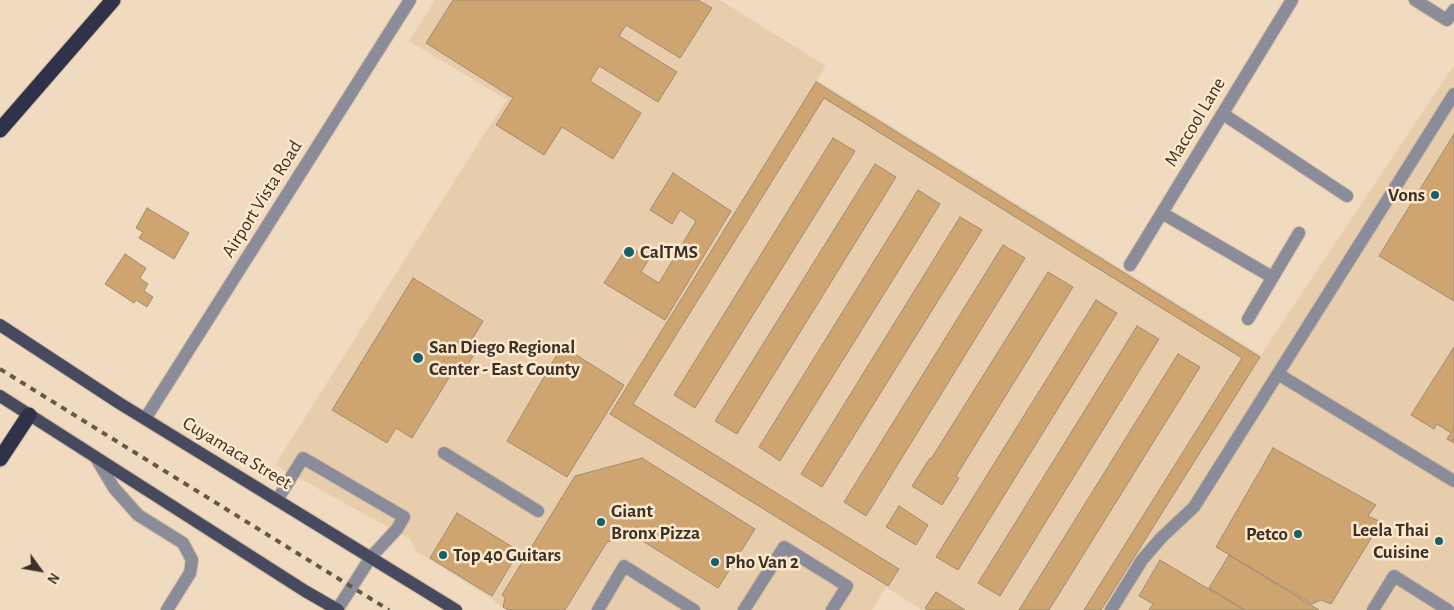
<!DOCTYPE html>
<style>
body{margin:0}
#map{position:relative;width:1454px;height:610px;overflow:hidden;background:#f1dbc0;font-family:"Alegreya Sans",sans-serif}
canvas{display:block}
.north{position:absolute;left:15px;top:545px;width:50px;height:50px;-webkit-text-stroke:4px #fee8cd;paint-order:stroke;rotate:122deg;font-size:14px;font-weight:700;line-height:20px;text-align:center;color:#3a3127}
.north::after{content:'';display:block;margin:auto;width:18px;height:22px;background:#3a3127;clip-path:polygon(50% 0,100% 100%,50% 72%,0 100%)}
</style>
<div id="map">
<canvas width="1454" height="610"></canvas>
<div class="north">N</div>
</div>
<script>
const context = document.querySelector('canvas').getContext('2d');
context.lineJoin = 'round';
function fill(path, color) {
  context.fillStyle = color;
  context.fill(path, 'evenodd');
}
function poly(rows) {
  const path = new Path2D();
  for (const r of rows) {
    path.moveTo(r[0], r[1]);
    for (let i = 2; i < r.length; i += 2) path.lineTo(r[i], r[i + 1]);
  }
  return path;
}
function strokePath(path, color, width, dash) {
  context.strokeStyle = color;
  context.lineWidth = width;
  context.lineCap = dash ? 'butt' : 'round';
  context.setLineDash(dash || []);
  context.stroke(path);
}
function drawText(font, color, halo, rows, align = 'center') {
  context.font = font + ' "Alegreya Sans",sans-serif';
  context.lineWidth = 5;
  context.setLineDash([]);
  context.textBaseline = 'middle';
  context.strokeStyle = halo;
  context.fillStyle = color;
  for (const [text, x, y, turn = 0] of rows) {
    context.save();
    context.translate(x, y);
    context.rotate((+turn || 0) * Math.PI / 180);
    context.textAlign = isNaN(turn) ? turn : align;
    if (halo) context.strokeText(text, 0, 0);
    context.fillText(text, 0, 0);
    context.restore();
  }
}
fill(poly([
 [435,0,720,0,826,66,817,80,1261,355,1454,65,1454,610,922,610,886,587,872,610,507,610,495,602,495,601,416,551,410,539,275,465,488,128,507,100,409,41]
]), '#e8cdac');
const building = poly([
 [453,0,698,0,712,8,680,58,626,25,619,36,677,72,658,102,599,66,590,81,641,113,613,159,562,127,544,155,496,125,513,98,426,43,453,0],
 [816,82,1260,357,1101,610,1084,610,1242,358,824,98,633,404,899,569,888,586,610,414,816,82],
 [1454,134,1454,301,1379,256,1454,134],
 [833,138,855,151,695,408,674,395,833,138],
 [875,164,896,177,737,434,715,421,875,164],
 [673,173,731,211,665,320,604,283,628,246,649,259,641,272,659,283,696,221,680,210,672,224,650,210,673,173],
 [918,190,940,204,780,461,759,447,918,190],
 [147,208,189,233,174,259,139,238,143,232,136,228,147,208],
 [960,217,982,230,822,487,801,474,960,217],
 [1003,245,1025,258,866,516,844,502,1003,245],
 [125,254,146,268,140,278,148,284,144,291,153,297,147,307,136,300,134,303,105,284,125,254],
 [1048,272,1073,287,956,476,959,478,942,505,912,486,930,458,931,459,1048,272],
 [413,278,483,321,467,348,475,353,466,368,458,363,412,438,396,428,387,443,332,410,413,278],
 [1096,300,1117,313,958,570,936,557,1096,300],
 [1137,326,1159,339,1000,596,978,583,1137,326],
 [562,346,624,385,567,477,507,441,562,346],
 [1454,347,1454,443,1447,439,1451,433,1437,424,1434,429,1411,415,1454,347],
 [1178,354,1200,367,1049,610,1019,610,1178,354],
 [1273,448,1376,505,1368,516,1381,522,1331,604,1321,600,1312,604,1216,547,1273,448],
 [642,458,755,529,718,588,633,535,607,542,565,610,508,610,503,607,505,598,502,595,575,476,642,458],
 [899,506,928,525,916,545,886,527,899,506],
 [457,513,519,551,492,596,430,558,457,513],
 [1229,555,1319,610,1245,610,1209,588,1229,555],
 [1160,560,1244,610,1149,610,1153,604,1139,596,1160,560],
 [936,592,965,610,928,610,925,608,936,592]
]);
fill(building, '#cea571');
strokePath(building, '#a18c73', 1);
const minor = poly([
 [1415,0,1447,20,1454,10],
 [1223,114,1347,196],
 [1162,213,1272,277],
 [1130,265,1292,0],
 [1248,319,1299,233],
 [1278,374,1454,481],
 [145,419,410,0],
 [444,453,538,511],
 [96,458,114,488,138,515,183,543,192,560,190,573,167,610],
 [277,500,303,458,404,517,397,529,371,557,337,610],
 [598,610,624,566,694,610],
 [744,610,784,547,847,586,832,610],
 [1111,610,1142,560,1161,538,1194,507,1454,94],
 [1373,610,1394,576,1448,610]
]);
const major = poly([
 [0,325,119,403,456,610],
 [0,396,305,591,338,610]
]);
const highway = poly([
 [0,130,113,0],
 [0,459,29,415]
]);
strokePath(minor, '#ccb9a1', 14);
strokePath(major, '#ccb9a1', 14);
strokePath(highway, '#ccb9a1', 17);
strokePath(minor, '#8a8c99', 12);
strokePath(major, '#47495f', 12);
strokePath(highway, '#30324a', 15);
strokePath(poly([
 [0,369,389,610]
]), '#64584a', 4, [6, 6]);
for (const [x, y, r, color] of [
 [1435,195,5,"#12616b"],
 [629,252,6,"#12616b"],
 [418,358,6,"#12616b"],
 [601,522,5,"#12616b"],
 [1298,534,5,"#12616b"],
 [1439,541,5,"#12616b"],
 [443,555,5,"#12616b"],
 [715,562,5,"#12616b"]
]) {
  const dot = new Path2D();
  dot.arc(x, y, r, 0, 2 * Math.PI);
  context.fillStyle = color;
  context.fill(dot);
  strokePath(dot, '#fee8cd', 2);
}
drawText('19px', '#3a3127', '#fee8cd', [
 ["Maccool Lane",1195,122,-59],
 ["Airport Vista Road",262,199,-58],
 ["Cuyamaca Street",237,453,31]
]);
drawText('bold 19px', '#3a3127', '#fee8cd', [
 ["Vons",1425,195,"right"],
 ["CalTMS",640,252],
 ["San Diego Regional",429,347],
 ["Center - East County",429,369],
 ["Giant",611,511],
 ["Bronx Pizza",611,533],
 ["Leela Thai",1429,530,"right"],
 ["Cuisine",1429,552,"right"],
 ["Petco",1288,534,"right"],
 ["Top 40 Guitars",453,555],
 ["Pho Van 2",725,562]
], 'left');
</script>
